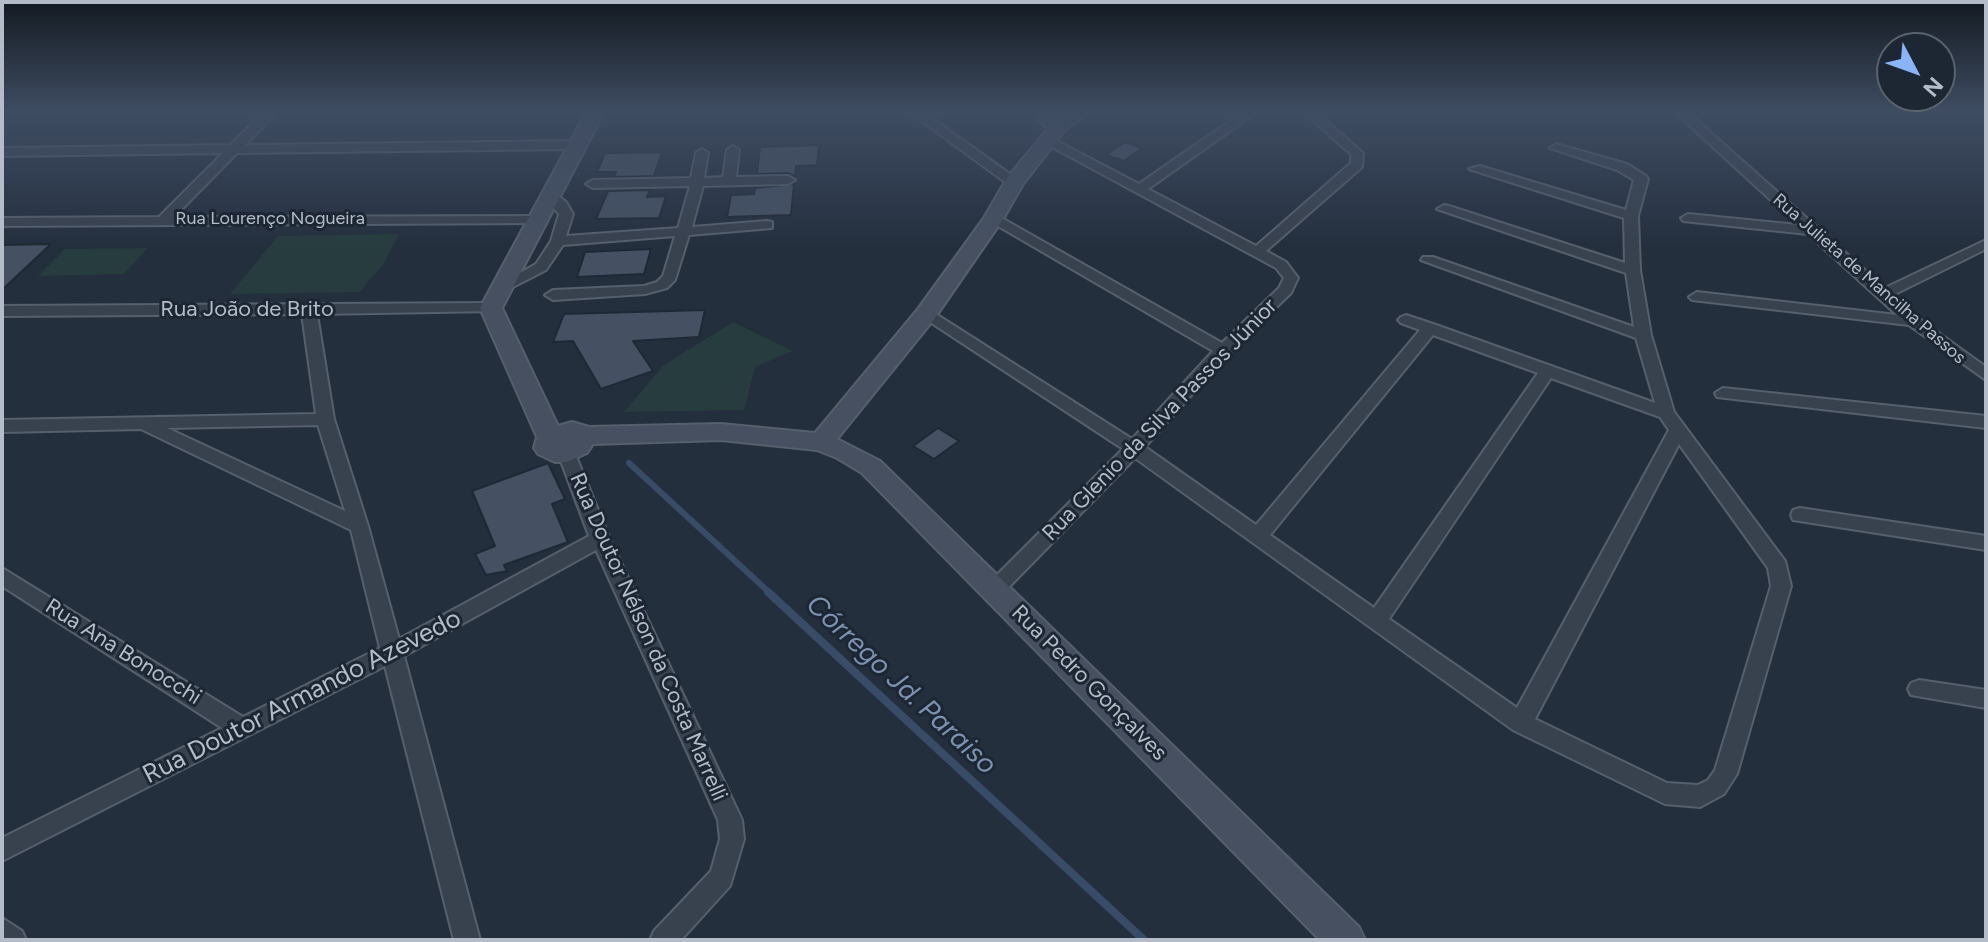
<!DOCTYPE html>
<meta charset="utf-8">
<style>
body{margin:0}
#map{position:relative;width:1988px;height:942px;overflow:hidden;background:#242f3e;font-family:Figtree,sans-serif}
canvas{display:block}
.frame{position:absolute;inset:0;border:4px solid #b4bcc9;pointer-events:none}
.north{position:absolute;left:1876px;top:32px;width:80px;height:80px;box-sizing:border-box;background:#1d2633;border:2px solid #59626f;border-radius:50%;rotate:131deg;font-size:22px;font-weight:700;line-height:32px;text-align:center;color:#b4bcc9}
.north::after{content:'';display:block;margin:auto;width:28px;height:36px;background:#8ab4f8;clip-path:polygon(50% 0,100% 100%,50% 72%,0 100%)}
</style>
<div id="map">
<canvas width="1988" height="942"></canvas>
<div class="frame"></div>
<div class="north">N</div>
</div>
<script>
const context = document.querySelector('canvas').getContext('2d');
context.lineJoin = 'round';
function fill(path, color) {
  context.fillStyle = color;
  context.fill(path, 'evenodd');
}
function poly(rows) {
  const path = new Path2D();
  for (const r of rows) {
    path.moveTo(r[0], r[1]);
    for (let i = 2; i < r.length; i += 2) path.lineTo(r[i], r[i + 1]);
  }
  return path;
}
function strokePath(path, color, width, dash) {
  context.strokeStyle = color;
  context.lineWidth = width;
  context.lineCap = dash ? 'butt' : 'round';
  context.setLineDash(dash || []);
  context.stroke(path);
}
function drawText(font, color, halo, rows, align = 'center') {
  context.font = font + ' Figtree,sans-serif';
  context.lineWidth = 6;
  context.setLineDash([]);
  context.textBaseline = 'middle';
  context.strokeStyle = halo;
  context.fillStyle = color;
  for (const [text, x, y, turn = 0] of rows) {
    context.save();
    context.translate(x, y);
    context.rotate((+turn || 0) * Math.PI / 180);
    context.textAlign = isNaN(turn) ? turn : align;
    if (halo) context.strokeText(text, 0, 0);
    context.fillText(text, 0, 0);
    context.restore();
  }
}
fill(poly([
 [399,234,383,265,359,292,230,294,278,236],
 [148,248,124,274,38,276,65,249],
 [733,322,792,351,755,367,744,410,624,412,664,365]
]), '#263c3f');
strokePath(poly([
 [629,463,771,594]
]), '#394c67', 6);
strokePath(poly([
 [768,592,1144,940]
]), '#394c67', 8);
const building = poly([
 [1125,142,1142,148,1124,161,1106,155,1125,142],
 [819,145,817,165,796,166,795,176,788,173,757,174,760,147,819,145],
 [662,152,654,176,614,177,616,172,597,172,605,153,662,152],
 [794,184,791,215,727,217,731,195,754,194,755,188,794,184],
 [650,190,647,197,666,196,659,218,596,219,608,191,650,190],
 [51,244,2,290,2,245,51,244],
 [651,249,644,274,577,277,585,252,651,249],
 [705,310,699,337,633,341,653,371,601,389,573,341,553,342,564,314,705,310],
 [938,428,959,441,934,459,913,446,938,428],
 [548,463,565,499,552,504,568,542,504,565,507,571,486,575,475,554,495,546,472,491,548,463]
]);
fill(building, '#455162');
strokePath(building, '#1f2835', 2);
const street = poly([
 [262,114,275,114,245,145,578,141,584,145,578,149,237,153,174,217,543,216,545,219,538,223,2,226,2,218,159,217,223,153,2,156,2,148,230,145,262,114],
 [912,114,926,114,1021,182,1009,185,912,114],
 [1073,114,1087,114,1060,133,1052,133,1052,127,1073,114],
 [1240,114,1254,114,1148,189,1256,246,1351,163,1351,154,1305,114,1318,114,1363,153,1362,167,1266,251,1286,262,1298,278,1291,293,1229,353,1145,447,1256,525,1420,330,1401,323,1398,320,1401,317,1406,315,1436,325,1655,403,1636,338,1421,260,1423,257,1433,257,1634,327,1626,273,1437,209,1444,205,1449,206,1625,263,1624,218,1469,169,1480,166,1626,210,1634,180,1617,170,1550,148,1556,144,1627,164,1646,176,1648,179,1638,216,1640,270,1651,335,1674,412,1785,561,1791,586,1737,774,1724,794,1700,807,1665,804,1513,730,1135,458,1002,594,995,597,988,594,985,589,988,584,1123,449,918,314,921,311,931,311,1132,439,1213,351,986,219,988,216,998,216,1222,343,1279,288,1284,278,1276,268,1041,141,1051,138,1139,184,1240,114],
 [1433,335,1538,373,1374,608,1270,535,1433,335],
 [1551,378,1660,417,1669,430,1517,708,1389,619,1551,378],
 [1679,444,1768,568,1771,586,1715,770,1708,780,1698,785,1667,783,1535,719,1679,444],
 [1677,114,1690,114,1885,288,1986,240,1986,249,1893,295,1918,318,1986,367,1986,380,1909,325,1692,300,1689,297,1697,292,1897,315,1808,234,1683,221,1681,218,1688,214,1798,225,1677,114],
 [733,146,739,150,736,177,788,176,795,180,788,184,703,186,692,227,767,221,772,222,772,228,689,235,675,280,667,288,645,294,553,300,545,295,553,290,644,286,657,282,663,276,675,236,563,245,546,270,507,290,497,290,495,287,536,264,551,241,559,214,544,197,546,194,556,194,566,202,573,214,566,236,678,228,690,186,593,188,586,184,593,180,691,178,696,153,702,149,708,153,704,178,723,177,727,150,733,146],
 [491,303,496,305,496,311,317,314,334,419,368,526,399,639,589,536,558,453,567,447,573,449,610,539,742,820,744,839,730,886,681,940,650,940,654,931,711,871,720,839,718,820,596,550,404,656,480,940,454,940,385,666,2,861,2,838,222,728,2,586,2,568,243,717,380,648,351,530,141,429,2,432,2,420,316,414,302,314,2,316,2,306,491,303],
 [318,425,345,511,167,428,318,425],
 [1723,388,1986,416,1986,428,1717,397,1715,393,1723,388],
 [1800,508,1986,536,1986,550,1793,520,1791,515,1793,510,1800,508],
 [1919,680,1986,690,1986,708,1911,695,1908,689,1911,683,1919,680],
 [2,918,22,931,26,940,2,940,2,918]
]);
const secondary = poly([
 [585,114,603,114,502,308,558,426,572,422,589,427,721,424,815,433,918,309,984,218,1007,178,1047,130,1035,114,1053,114,1065,130,1023,184,1003,219,934,319,837,439,880,461,1359,927,1365,940,1320,940,862,473,837,458,817,450,721,440,593,444,587,453,567,462,555,462,538,454,534,448,537,437,480,308,585,114]
]);
strokePath(street, '#565f6c', 4);
strokePath(secondary, '#565f6c', 4);
fill(street, '#38414e');
fill(secondary, '#465061');
const sky = context.createLinearGradient(0, 0, 0, 246);
sky.addColorStop(0, '#141a22');
sky.addColorStop(0.46, '#3f4d63');
sky.addColorStop(1, '#3f4d6300');
context.fillStyle = sky;
context.fillRect(0, 0, 1988, 246);
drawText('18px', '#b4bcc9', '#1d2633', [
 ["Rua Lourenço Nogueira",270,219],
 ["Rua Julieta de Mancilha Passos",1869,279,41]
]);
drawText('22px', '#b4bcc9', '#1d2633', [
 ["Rua João de Brito",247,310],
 ["Rua Glenio da Silva Passos Júnior",1160,420,-46],
 ["Rua Doutor Nélson da Costa Marrelli",648,637,66],
 ["Rua Ana Bonocchi",123,652,32],
 ["Rua Pedro Gonçalves",1089,683,45]
]);
drawText('26px', '#b4bcc9', '#1d2633', [
 ["Rua Doutor Armando Azevedo",302,697,-27]
]);
drawText('italic 28px', '#7c92b1', '#1d2633', [
 ["Córrego Jd. Paraiso",901,685,43]
]);
</script>
